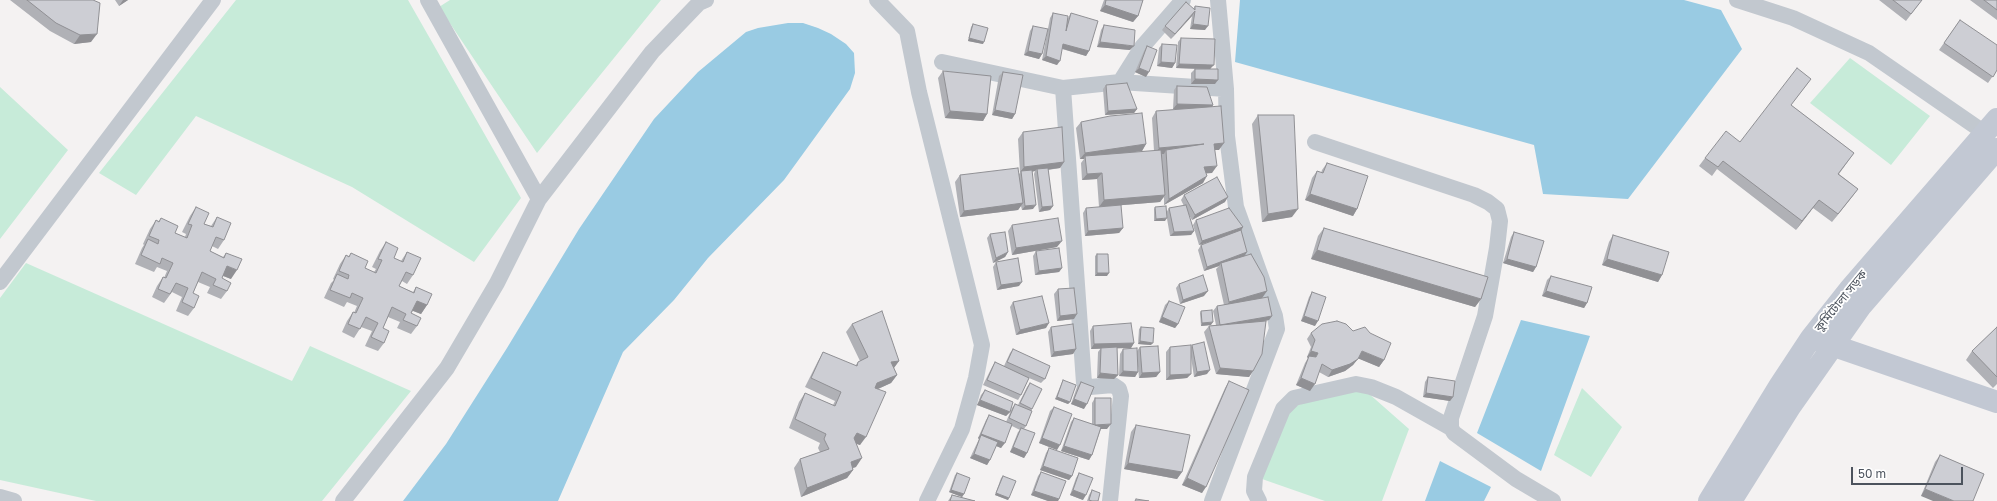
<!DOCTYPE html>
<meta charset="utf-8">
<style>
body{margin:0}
#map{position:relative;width:1997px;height:501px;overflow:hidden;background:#f4f2f2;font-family:"Golos Text",sans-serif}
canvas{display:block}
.scale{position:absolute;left:1851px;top:467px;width:112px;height:18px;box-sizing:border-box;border:2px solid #4c535d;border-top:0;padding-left:5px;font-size:12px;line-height:14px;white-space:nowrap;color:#4c535d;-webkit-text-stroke:3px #fff;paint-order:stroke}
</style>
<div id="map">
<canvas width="1997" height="501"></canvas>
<div class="scale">50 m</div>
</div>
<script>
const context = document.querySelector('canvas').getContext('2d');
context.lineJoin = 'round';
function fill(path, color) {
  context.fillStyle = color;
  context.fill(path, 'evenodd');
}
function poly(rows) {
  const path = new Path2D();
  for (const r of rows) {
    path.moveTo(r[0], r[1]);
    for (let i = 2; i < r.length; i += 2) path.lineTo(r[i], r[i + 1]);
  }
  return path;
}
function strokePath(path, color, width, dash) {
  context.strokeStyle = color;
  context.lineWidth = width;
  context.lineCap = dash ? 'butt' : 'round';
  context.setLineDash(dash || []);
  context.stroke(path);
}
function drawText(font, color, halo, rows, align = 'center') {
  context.font = font + ' "Golos Text","Noto Sans Bengali",sans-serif';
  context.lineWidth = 3.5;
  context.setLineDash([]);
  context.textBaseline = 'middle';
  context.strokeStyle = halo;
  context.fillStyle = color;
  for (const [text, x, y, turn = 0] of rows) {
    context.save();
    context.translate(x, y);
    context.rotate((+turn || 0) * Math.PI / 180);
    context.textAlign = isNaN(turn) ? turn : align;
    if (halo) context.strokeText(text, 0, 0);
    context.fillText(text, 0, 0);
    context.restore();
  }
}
fill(poly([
 [236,0,408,0,521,198,474,262,352,187,196,116,136,195,99,173],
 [450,0,661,0,537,153,439,7],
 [1850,58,1930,116,1891,165,1810,103],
 [0,87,68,150,0,239],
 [26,263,292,381,310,346,411,391,322,501,96,501,0,480,0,298],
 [1359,385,1409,429,1382,501,1325,501,1262,479,1283,410],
 [1582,388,1622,427,1591,477,1554,455]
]), '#c7ebd9');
fill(poly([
 [1240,0,1684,0,1721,10,1742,49,1628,199,1543,194,1534,145,1235,62],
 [788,23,803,23,818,28,831,34,846,44,854,53,855,73,850,89,784,180,708,258,674,300,623,352,558,501,403,501,446,444,507,348,579,229,654,119,698,72,746,32,758,28],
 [1521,320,1590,336,1541,471,1477,433],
 [1440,461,1491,487,1484,501,1425,501]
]), '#99cbe3');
strokePath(poly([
 [428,0,539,199],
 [877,0,907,31,919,92,982,345,976,378,962,429,927,501],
 [1737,0,1793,18,1869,53,1985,133],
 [942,62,1063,88,1120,82,1226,89],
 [1120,82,1142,47,1183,0],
 [1063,88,1084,383,1090,387,1113,385,1119,389,1121,396,1110,501],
 [1315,142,1474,195,1488,202,1497,209,1500,221,1497,248,1485,316,1451,418,1451,428,1454,433,1516,479,1553,501],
 [0,282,213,0],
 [0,497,14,501],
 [343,501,447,368,497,283,539,199,652,52,699,3,706,0],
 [1212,501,1277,329,1275,316,1236,207,1227,136,1226,89,1218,0],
 [1259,501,1254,491,1255,477,1283,409,1294,398,1356,384,1371,387,1396,397,1451,428]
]), '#c2c8cf', 16);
strokePath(poly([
 [1820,341,1997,402],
 [1709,501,1780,385,1811,338,1849,290,1997,119],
 [1731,501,1790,407,1861,306,1997,149]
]), '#c2c8d3', 22);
fill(poly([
 [10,0,93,0,91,42,74,44,50,31],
 [115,0,128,0,119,6],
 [1104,0,1143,0,1138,16,1133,22,1100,11],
 [1879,0,1922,0,1906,21],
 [1970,0,1997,0,1997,20],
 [1195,6,1205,30,1190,29,1192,16,1171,39,1162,30,1165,26,1193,9],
 [1053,13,1068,18,1071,13,1089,51,1086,56,1062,49,1057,65,1042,60,1050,18],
 [1960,20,1997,70,1988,83,1939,50],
 [973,24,983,44,968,41,971,27],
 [1104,25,1130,50,1097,47,1101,30],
 [1033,26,1042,54,1039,59,1024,55,1030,31],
 [1181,38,1211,69,1215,84,1191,84,1191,73,1195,69,1176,68,1178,42],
 [1162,44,1175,63,1172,68,1157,66,1159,48],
 [1147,46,1146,77,1135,72,1144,51],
 [943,71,987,114,983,121,945,118,938,78],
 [1003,72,1015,114,1012,119,992,115,999,76],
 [1811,79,1791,105,1854,153,1839,174,1858,189,1832,222,1813,208,1796,230,1717,169,1712,176,1699,166,1705,158,1740,142],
 [1106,85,1137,109,1134,113,1105,115,1103,89],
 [1177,86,1213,105,1212,107,1219,150,1215,150,1212,173,1206,173,1203,183,1164,205,1164,197,1160,202,1099,207,1097,179,1082,180,1081,163,1084,159,1080,159,1076,128,1081,122,1146,144,1142,151,1124,153,1154,151,1152,118,1156,111,1182,109,1173,109,1174,90],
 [1258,115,1292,217,1262,222,1252,124],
 [1023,132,1064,162,1060,168,1048,170,1053,206,1050,210,1039,212,1034,174,1035,171,1032,172,1033,209,1022,210,1021,206,1018,210,960,217,955,182,960,175,1019,174,1020,173,1018,139],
 [1327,163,1357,209,1353,216,1305,200,1312,178,1317,171,1321,173,1322,170],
 [1184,195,1225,202,1192,220,1189,215,1194,231,1191,235,1170,236,1166,213,1169,208,1184,206,1181,200],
 [196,207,204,224,211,226,217,217,224,240,218,249,212,246,210,251,223,257,226,253,231,279,223,276,222,278,227,291,221,299,207,293,210,287,198,282,193,293,194,308,188,316,176,311,182,297,172,292,164,303,152,297,157,286,163,277,164,278,167,271,157,267,154,272,135,264,142,248,144,245,143,244,150,229,156,220,159,221,161,218,175,233,185,237,186,234,182,232,190,216],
 [1155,207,1165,221,1154,221,1154,209],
 [1086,208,1123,228,1119,233,1085,236,1083,213],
 [1196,220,1243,227,1241,231,1245,256,1267,291,1262,298,1259,299,1272,316,1269,320,1264,321,1253,371,1249,377,1216,374,1204,332,1209,326,1216,325,1213,311,1217,306,1224,305,1216,269,1219,266,1204,271,1198,250,1201,245,1216,240,1199,245,1193,225],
 [1012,225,1057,247,1012,255,1008,231],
 [1324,228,1481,299,1475,307,1311,259,1318,236],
 [1514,232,1536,267,1533,272,1503,263,1511,237],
 [990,234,1008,252,1005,257,993,263,987,238],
 [1613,235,1662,275,1658,282,1602,265,1609,242],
 [386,242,394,258,401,261,407,252,413,275,407,284,402,281,399,286,413,292,416,287,427,305,421,314,413,311,411,313,417,326,411,334,397,328,400,322,388,317,383,328,384,343,378,351,365,346,372,331,361,327,354,338,342,332,347,321,353,312,354,313,357,306,347,302,344,307,324,298,331,283,334,280,333,279,340,264,346,255,349,256,351,253,365,268,374,272,376,269,372,267,380,251],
 [1036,251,1062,268,1059,272,1035,275,1033,256],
 [1097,254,1107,276,1095,276,1095,256],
 [996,262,1019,286,997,290,993,267],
 [1551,276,1587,303,1584,308,1542,296,1547,280],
 [1179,284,1204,296,1180,304,1176,288],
 [1058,289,1074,319,1057,321,1054,294],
 [1312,292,1315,326,1301,321,1309,297],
 [1169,301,1178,324,1175,328,1159,322,1165,305],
 [1013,302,1046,328,1016,335,1010,307],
 [1201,311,1211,325,1201,326,1200,313],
 [852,324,899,361,894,368,897,375,891,383,878,389,860,445,857,444,856,467,853,468,853,470,847,478,801,497,794,468,800,459,820,452,818,448,820,443,789,428,799,402,805,393,833,405,835,401,805,387,818,361,823,352,855,366,858,362,860,361,846,332],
 [1093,326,1134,343,1131,348,1117,348,1118,375,1114,379,1097,378,1098,352,1101,348,1091,349,1090,331],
 [1051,327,1076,349,1073,354,1051,357,1048,332],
 [1141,327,1151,345,1138,344,1139,329],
 [1997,327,1997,384,1993,388,1966,360,1972,351],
 [1311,333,1384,360,1379,367,1358,358,1353,365,1345,371,1328,377,1319,372,1310,391,1296,385,1305,363,1308,358,1307,357,1311,347,1307,339],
 [1192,345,1207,374,1194,377,1191,357,1191,374,1187,378,1166,380,1166,352,1170,347,1191,347],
 [1140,347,1160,372,1156,377,1139,378,1137,355,1138,372,1135,377,1119,376,1120,354,1123,349,1137,351],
 [1013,349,1045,379,1041,383,1029,378,1021,395,1018,400,983,385,992,367,995,362,1004,366,1010,353],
 [1428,377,1453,397,1450,401,1423,397,1425,382],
 [1063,380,1070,402,1068,404,1055,399,1062,382],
 [1229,381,1202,493,1182,485,1225,388],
 [1081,382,1084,409,1071,404,1077,387],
 [1030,383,1032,409,1026,426,1024,429,1027,453,1024,458,1010,452,1018,432,1020,430,1012,426,1001,448,996,446,990,460,987,465,970,458,979,439,978,438,986,420,989,415,1006,422,1012,408,1015,404,1018,405,1027,387],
 [985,390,1010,412,1006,416,977,405,981,395],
 [1095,398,1107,429,1101,429,1092,455,1089,460,1061,451,1071,422,1074,418,1092,424,1092,403],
 [1054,407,1057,450,1039,443,1050,411],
 [1136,425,1182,472,1177,479,1124,469,1131,432],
 [1049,448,1072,476,1069,480,1040,470,1046,453],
 [1940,455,1984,474,1921,496,1935,462],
 [1041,472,1059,499,1058,501,1048,501,1031,495,1038,476],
 [957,473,964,494,962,497,949,492,955,475],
 [1079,473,1083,500,1070,495,1076,478],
 [1003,476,1009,498,1008,500,995,495,1001,478],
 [1092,490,1098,501,1087,501,1089,495],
 [952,495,975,501,948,501]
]), '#b0b1b6');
fill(poly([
 [123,0,128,0,119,6],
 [1105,5,1138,16,1133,22,1100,11],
 [1195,11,1192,16,1171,39,1175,34],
 [1193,24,1208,26,1205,30,1190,29],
 [97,34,91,42,74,44,80,35],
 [969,38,984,42,983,44,968,41],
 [1100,42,1134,46,1130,50,1097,47],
 [1063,44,1089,51,1086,56,1060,48],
 [1028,51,1042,54,1039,59,1024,55],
 [1046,56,1060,61,1057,65,1042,60],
 [1161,62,1175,63,1172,68,1157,66],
 [1179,64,1214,65,1210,69,1176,68],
 [1139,68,1149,72,1146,77,1135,72],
 [1195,79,1218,80,1215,84,1191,84],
 [1177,104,1213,105,1210,110,1173,109],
 [1137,109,1134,113,1105,115,1108,111],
 [995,110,1015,114,1012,119,992,115],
 [950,111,987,114,983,121,945,118],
 [1224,143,1219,150,1209,150,1214,144],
 [1146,144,1142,151,1086,159,1085,156,1084,159,1080,159,1085,153],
 [1204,144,1166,150,1164,154,1155,154,1159,148],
 [1064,162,1060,168,1037,171,1037,169,1035,171,1021,173,1021,171,1024,167],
 [1217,166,1212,173,1199,174,1204,167],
 [1102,173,1097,179,1082,180,1087,174],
 [1207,176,1203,183,1164,205,1169,199],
 [1858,189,1852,197,1832,222,1838,214],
 [1310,194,1357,209,1353,216,1305,200],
 [1165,195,1160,202,1099,207,1104,200],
 [1228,197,1225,202,1192,220,1195,215],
 [1819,200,1813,208,1796,230,1802,221],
 [1023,203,1018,210,960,217,964,211],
 [1036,205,1033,209,1022,210,1025,206],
 [1053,206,1050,210,1039,212,1042,207],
 [1298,209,1292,217,1262,222,1268,214],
 [1167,218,1165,221,1154,221,1156,219],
 [1243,227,1240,232,1199,245,1202,241],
 [1123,228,1119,233,1085,236,1088,231],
 [1194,231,1191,235,1170,236,1174,232],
 [1062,241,1057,247,1012,255,1016,248],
 [1317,250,1481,299,1475,307,1311,259],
 [1008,252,1005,257,993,263,996,258],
 [1247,252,1244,257,1221,263,1219,266,1204,271,1207,267],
 [1507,259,1536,267,1533,272,1503,263],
 [1607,259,1662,275,1658,282,1602,265],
 [227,266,237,270,231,279,221,275],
 [1062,268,1059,272,1035,275,1039,271],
 [1097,273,1109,273,1107,276,1095,276],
 [1022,282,1019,286,997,290,1001,285],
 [1208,291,1204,296,1180,304,1183,300],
 [1267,291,1262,298,1225,309,1229,302],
 [1546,291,1587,303,1584,308,1542,296],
 [417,301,427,305,421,314,411,310],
 [1077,314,1074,319,1057,321,1060,316],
 [1272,316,1269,320,1217,330,1220,325],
 [1304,316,1318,321,1315,326,1301,321],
 [1162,317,1178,324,1175,328,1159,322],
 [1213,322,1211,325,1201,326,1202,323],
 [1049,323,1046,328,1016,335,1020,330],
 [1140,341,1153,343,1151,345,1138,344],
 [1134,343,1131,348,1091,349,1094,344],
 [1076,349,1073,354,1051,357,1054,352],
 [1311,351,1318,353,1314,360,1309,356,1308,358,1307,357],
 [1362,351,1384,360,1379,367,1357,358],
 [1358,359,1353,365,1345,371,1328,377,1332,370],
 [899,361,893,369,891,362],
 [1220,368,1253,371,1249,377,1216,374],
 [1210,370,1207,374,1194,377,1197,372],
 [1123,371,1138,372,1135,377,1119,376],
 [1160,372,1156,377,1139,378,1142,373],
 [1100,373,1118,375,1114,379,1097,378],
 [1191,374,1187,378,1166,380,1170,375],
 [897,375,891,383,871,392,877,383],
 [1301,378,1315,384,1310,391,1296,385],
 [1426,393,1453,397,1450,401,1423,397],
 [1057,397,1070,402,1068,404,1055,399],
 [1074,399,1087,404,1084,409,1071,404],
 [980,400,1010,412,1006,416,977,405],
 [1111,424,1107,429,1092,429,1095,425],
 [857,433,866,437,860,445,851,442],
 [981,434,1005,443,1001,448,980,439,981,435,979,439,978,438],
 [1042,438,1060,445,1057,450,1039,443],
 [1064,446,1092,455,1089,460,1061,451],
 [1013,447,1027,453,1024,458,1010,452],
 [974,454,990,460,987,465,970,458],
 [862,458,856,467,845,470,851,462],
 [1128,463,1182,472,1177,479,1124,469],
 [1043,466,1072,476,1069,480,1040,470],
 [853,470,847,478,801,497,807,488],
 [1187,478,1206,487,1202,493,1182,485],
 [1925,489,1954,501,1933,501,1921,496],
 [951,490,964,494,962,497,949,492],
 [1073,490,1086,495,1083,500,1070,495],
 [1034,491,1059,499,1058,501,1048,501,1031,495],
 [996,493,1009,498,1008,500,995,495]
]), '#909094');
const building = poly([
 [27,0,93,0,100,3,97,34,80,35,56,23,27,0],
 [1106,0,1143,0,1138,16,1105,5,1106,0],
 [1893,0,1922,0,1911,14,1893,0],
 [1984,0,1997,0,1997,10,1984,0],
 [1186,2,1195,10,1195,6,1210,8,1208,26,1193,24,1195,11,1175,34,1165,26,1186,2],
 [1053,13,1068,16,1066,31,1071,13,1098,21,1089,51,1063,44,1060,61,1046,56,1053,13],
 [1960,20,1997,45,1997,70,1993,77,1944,43,1960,20],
 [973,24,988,28,984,42,969,38,973,24],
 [1104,25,1135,30,1134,46,1100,42,1104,25],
 [1033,26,1048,29,1042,54,1028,51,1033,26],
 [1181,38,1215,39,1214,65,1179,64,1181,38],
 [1162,44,1177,45,1175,63,1161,62,1162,44],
 [1147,46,1157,50,1149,72,1139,68,1147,46],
 [1797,68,1811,79,1791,105,1854,153,1838,174,1858,189,1838,214,1819,200,1802,221,1723,161,1718,167,1705,158,1726,131,1740,142,1797,68],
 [1195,69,1218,69,1218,80,1195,79,1195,69],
 [943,71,991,76,987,114,950,111,943,71],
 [1003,72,1023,75,1015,114,995,110,1003,72],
 [1127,83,1137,109,1108,111,1106,85,1127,83],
 [1177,86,1207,87,1213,105,1177,104,1177,86],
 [1221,106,1224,143,1214,144,1217,166,1204,167,1207,176,1169,199,1166,150,1204,144,1159,148,1156,111,1221,106],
 [1142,113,1146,144,1085,153,1081,122,1110,116,1142,113],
 [1258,115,1294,115,1298,209,1268,214,1258,115],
 [1062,127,1064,162,1024,167,1023,132,1062,127],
 [1161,150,1165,195,1104,200,1102,173,1087,174,1085,156,1161,150],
 [1327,163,1368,176,1357,209,1310,194,1317,171,1323,173,1327,163],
 [1018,168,1023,203,964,211,960,175,1018,168],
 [1048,168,1053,206,1042,207,1037,169,1048,168],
 [1032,170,1036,205,1025,206,1021,171,1032,170],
 [1217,177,1228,197,1195,215,1184,195,1217,177],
 [1121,205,1123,228,1088,231,1086,208,1121,205],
 [1186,205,1194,231,1174,232,1169,208,1186,205],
 [1166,206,1167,218,1156,219,1155,207,1166,206],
 [196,207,209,213,204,224,213,227,217,217,231,223,224,240,216,237,210,251,224,258,226,253,242,259,237,270,227,266,222,278,231,283,227,291,213,285,216,279,202,272,193,293,199,296,194,308,182,302,188,288,176,283,170,294,158,289,163,277,166,278,173,263,162,258,160,264,141,255,148,239,158,244,159,240,149,236,156,220,159,222,161,218,178,226,175,233,187,238,192,225,188,224,196,207],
 [1229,208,1243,227,1202,241,1196,220,1229,208],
 [1058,218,1062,241,1016,248,1012,225,1058,218],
 [1324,228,1488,277,1481,299,1317,250,1324,228],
 [1241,230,1247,252,1207,267,1201,245,1241,230],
 [1005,232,1008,252,996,258,990,234,1005,232],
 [1514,232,1544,241,1536,267,1507,259,1514,232],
 [1613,235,1669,252,1662,275,1607,259,1613,235],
 [386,242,398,248,394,258,403,262,407,252,421,258,413,275,406,272,399,286,414,293,416,287,432,294,427,305,417,301,411,313,421,318,417,326,403,320,406,314,392,307,383,328,389,331,384,343,371,337,378,323,366,317,360,329,348,324,353,312,356,313,363,298,352,293,350,298,330,290,337,274,348,279,349,275,339,271,346,255,349,257,351,253,368,261,365,268,376,273,382,260,378,259,386,242],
 [1059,248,1062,268,1039,271,1036,251,1059,248],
 [1097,254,1108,254,1109,273,1097,273,1097,254],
 [1251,254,1264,277,1267,291,1229,302,1221,263,1251,254],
 [1018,258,1022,282,1001,285,996,262,1018,258],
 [1203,275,1208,291,1183,300,1179,284,1203,275],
 [1551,276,1592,287,1587,303,1546,291,1551,276],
 [1074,288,1077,314,1060,316,1058,289,1074,288],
 [1312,292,1326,297,1318,321,1304,316,1312,292],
 [1042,296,1049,323,1020,330,1013,302,1042,296],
 [1268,297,1272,316,1220,325,1217,306,1268,297],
 [1169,301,1185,307,1178,324,1162,317,1169,301],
 [1212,310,1213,322,1202,323,1201,311,1212,310],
 [882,311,899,361,891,362,897,375,877,383,875,388,886,392,866,437,857,433,854,438,862,458,851,462,853,470,807,488,800,459,829,449,824,439,826,434,795,419,805,393,835,406,841,392,811,378,823,352,857,366,858,362,868,357,852,324,882,311],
 [1266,321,1262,354,1253,371,1220,368,1209,326,1266,321],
 [1337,321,1346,324,1353,331,1365,327,1370,333,1391,343,1384,360,1362,351,1358,359,1350,364,1332,370,1322,364,1315,384,1301,378,1309,356,1316,357,1318,353,1311,351,1315,340,1311,333,1322,324,1337,321],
 [1131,323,1134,343,1094,344,1093,326,1131,323],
 [1073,324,1076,349,1054,352,1051,327,1073,324],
 [1141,327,1154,328,1153,343,1140,341,1141,327],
 [1997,327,1997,377,1972,351,1997,327],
 [1204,342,1210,370,1197,372,1192,345,1204,342],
 [1191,345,1191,374,1170,375,1170,347,1191,345],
 [1158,346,1160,372,1142,373,1140,347,1158,346],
 [1117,347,1118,375,1100,373,1101,348,1117,347],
 [1137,348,1138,372,1123,371,1123,349,1137,348],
 [1013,349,1050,366,1045,379,1007,362,1013,349],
 [995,362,1029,378,1021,395,987,380,995,362],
 [1428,377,1455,381,1453,397,1426,393,1428,377],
 [1063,380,1076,385,1070,402,1057,397,1063,380],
 [1229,381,1249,390,1206,487,1187,478,1229,381],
 [1081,382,1094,387,1087,404,1074,399,1081,382],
 [1030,383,1042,389,1032,409,1020,403,1030,383],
 [985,390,1013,402,1010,412,980,400,985,390],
 [1095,398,1111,398,1111,424,1095,425,1095,398],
 [1015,404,1032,411,1026,426,1009,418,1015,404],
 [1054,407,1072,414,1060,445,1042,438,1054,407],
 [989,415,1012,424,1005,443,981,434,989,415],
 [1074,418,1101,427,1092,455,1064,446,1074,418],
 [1136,425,1190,435,1182,472,1128,463,1136,425],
 [1021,428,1035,433,1027,453,1013,447,1021,428],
 [981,435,998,442,990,460,974,454,981,435],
 [1049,448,1078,458,1072,476,1043,466,1049,448],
 [1940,455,1984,474,1973,501,1954,501,1925,489,1940,455],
 [1041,472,1066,481,1059,499,1034,491,1041,472],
 [957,473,970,478,964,494,951,490,957,473],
 [1079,473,1093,478,1086,495,1073,490,1079,473],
 [1003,476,1016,481,1009,498,996,493,1003,476],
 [1092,490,1100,493,1098,501,1092,501,1089,500,1092,490],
 [952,495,975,501,950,501,952,495],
 [1136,499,1149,501,1135,501,1136,499]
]);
fill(building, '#cdced4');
strokePath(building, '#909094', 1);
drawText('12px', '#4c535d', '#fff', [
 ["কুর্মিটোলা সড়ক",1841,301,-51]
]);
</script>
